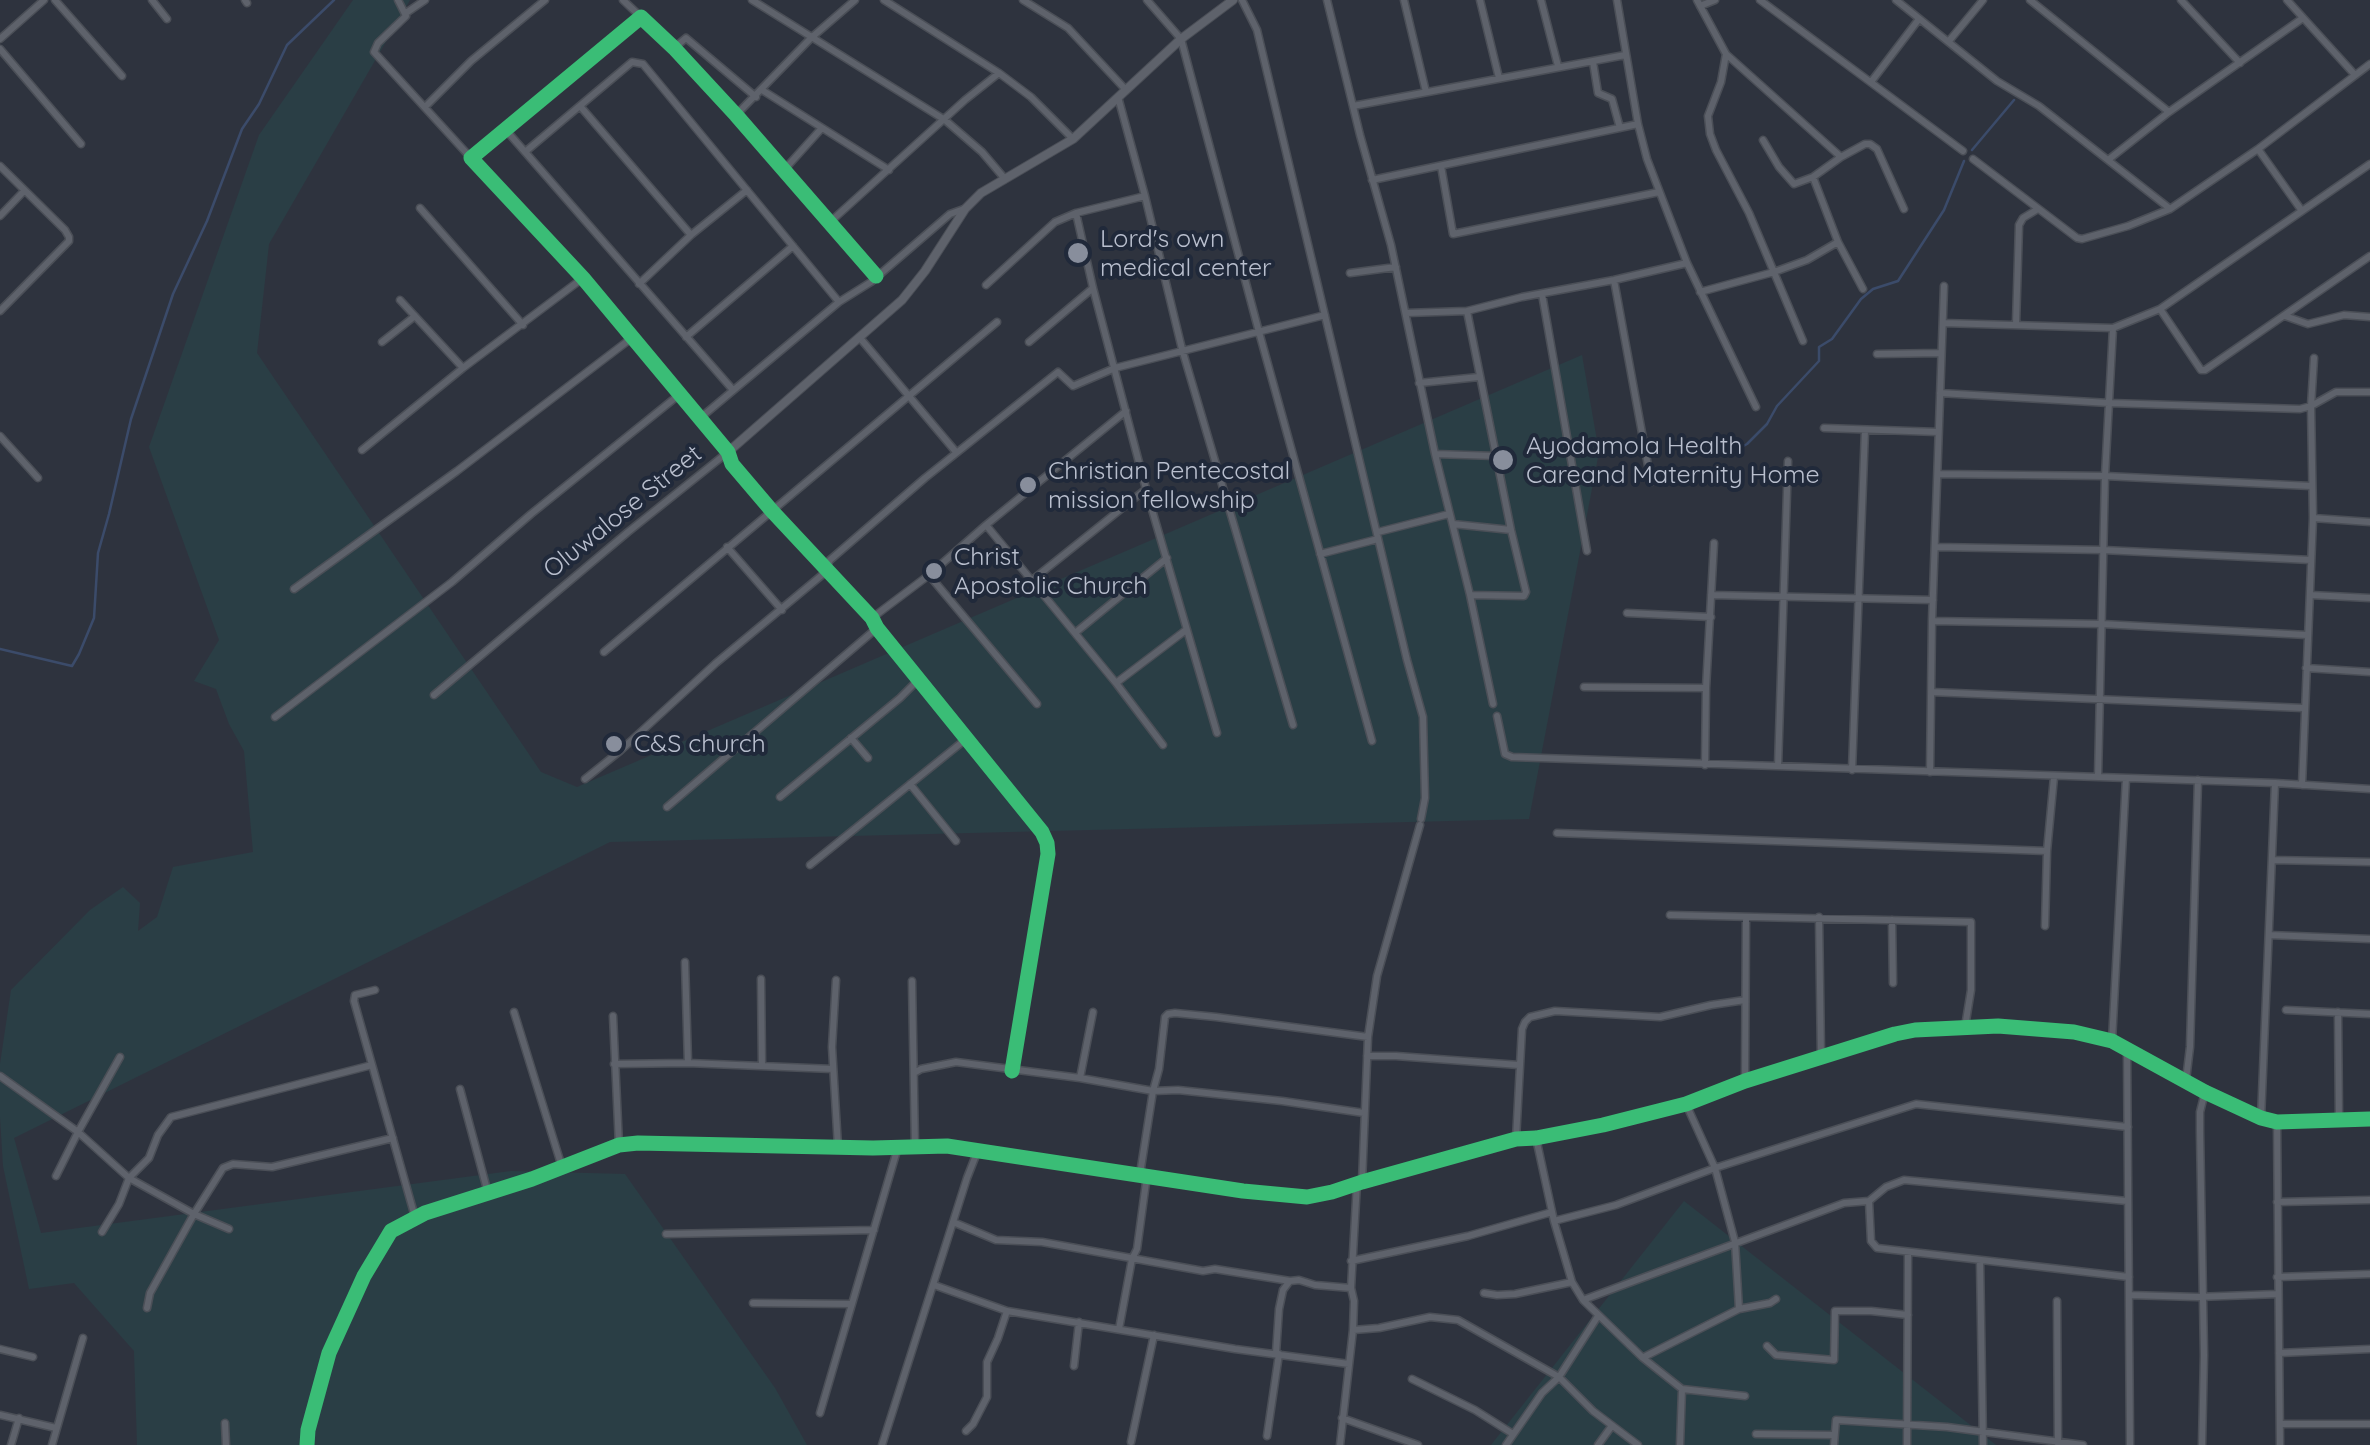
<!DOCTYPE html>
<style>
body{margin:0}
canvas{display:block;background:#2e333e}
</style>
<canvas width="2370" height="1445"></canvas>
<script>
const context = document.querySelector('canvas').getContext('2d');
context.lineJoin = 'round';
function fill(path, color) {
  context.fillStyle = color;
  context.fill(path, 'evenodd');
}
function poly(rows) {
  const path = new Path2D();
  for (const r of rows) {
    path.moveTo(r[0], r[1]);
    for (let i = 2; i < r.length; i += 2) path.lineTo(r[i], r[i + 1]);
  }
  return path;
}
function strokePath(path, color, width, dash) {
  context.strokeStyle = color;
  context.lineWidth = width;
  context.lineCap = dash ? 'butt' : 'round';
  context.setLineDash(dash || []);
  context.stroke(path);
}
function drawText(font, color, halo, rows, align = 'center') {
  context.font = font + ' Quicksand,sans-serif';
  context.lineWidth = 8;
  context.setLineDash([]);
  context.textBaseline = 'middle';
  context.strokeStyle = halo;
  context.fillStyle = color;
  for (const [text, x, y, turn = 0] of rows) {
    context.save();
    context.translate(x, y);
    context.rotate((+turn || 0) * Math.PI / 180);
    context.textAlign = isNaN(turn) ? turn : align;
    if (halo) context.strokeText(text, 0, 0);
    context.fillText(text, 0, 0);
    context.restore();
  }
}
fill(poly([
 [353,0,410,0,269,244,257,353,541,772,577,787,1582,355,1599,452,1529,819,610,842,14,1138,41,1233,511,1171,625,1174,775,1388,807,1445,137,1445,134,1351,74,1283,29,1289,3,1166,0,1117,0,1064,11,990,90,910,123,887,140,903,138,931,157,917,173,867,253,852,244,751,229,724,216,689,194,681,219,640,149,447,259,135],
 [1684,1201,1996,1445,1491,1445]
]), '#2a3e45');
strokePath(poly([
 [1972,150,2014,100],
 [1729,454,1747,444,1767,424,1777,406,1819,361,1819,347,1832,339,1861,299,1873,289,1898,281,1944,210,1964,161],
 [0,649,72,666,79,654,94,618,98,553,109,514,131,419,173,294,207,221,242,129,259,104,287,45,334,0]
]), '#3b4b6a', 2.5);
const minor = poly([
 [55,0,122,76],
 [152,0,167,19],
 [245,0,247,3],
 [398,0,406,16,378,43,374,52,471,158],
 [623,0,641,17],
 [752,0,945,120,982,152,1005,179],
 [884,0,999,73,1031,97,1073,139],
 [1023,0,1068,28,1126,90],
 [1147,0,1181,39,1259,332,1372,741],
 [1242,0,1257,30,1407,660,1423,717,1425,798,1421,819],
 [1327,0,1360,135,1391,245,1435,454,1470,595,1493,704],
 [1404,0,1426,92],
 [1480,0,1499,78],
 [1541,0,1558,66],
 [1617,0,1638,124,1647,159,1687,263,1756,407],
 [1697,0,1726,54,1841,157],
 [1760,0,1963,151],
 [1896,0,1997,81,2039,106,2169,208],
 [2030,0,2169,112],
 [2181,0,2240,63],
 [2287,0,2355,75],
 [1700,6,1715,0],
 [406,13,425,0],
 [0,39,44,0],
 [1949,41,1983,0],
 [674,48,686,38,756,97],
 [0,49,81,144],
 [1726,54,1721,82,1708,116,1710,134,1716,150,1749,213,1803,341],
 [1593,62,1598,93,1612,99,1620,128],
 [1871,82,1919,19],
 [762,90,889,170],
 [1118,97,1145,196,1182,349,1293,725],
 [580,106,691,235],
 [1353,106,1625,55],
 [425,107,471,61,545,0],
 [736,115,811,38,855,0],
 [505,129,733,390],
 [1763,140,1779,167,1794,184,1813,177,1841,157,1865,144,1870,144,1877,149,1904,209],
 [2258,149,2302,211],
 [525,152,632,62,643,64,839,302],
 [1973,159,2077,238,2082,239,2128,226,2170,209,2258,149,2370,64],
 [2108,160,2169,112,2303,18],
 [0,166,65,230,69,237,69,241,0,311],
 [1441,166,1453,234,1659,192],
 [784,170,821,129],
 [1813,177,1838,242,1863,289],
 [1372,180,1638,124],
 [420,208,523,325],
 [1076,213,1093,288,1146,489,1217,733],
 [0,216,24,191],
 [829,223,965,100,999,73],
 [1350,273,1396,267],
 [876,276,736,115,674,48,641,17,471,158,583,278,728,452,732,464,772,511,872,618,877,628,1042,832,1047,843,1048,854,1012,1071],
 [1614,280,1651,482],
 [639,284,691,235,747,190],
 [986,285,1055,222,1076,213,1145,196],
 [1700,292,1774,272,1807,260,1838,242],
 [1542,294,1587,551],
 [400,300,463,368],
 [2160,309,2201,370,2205,370,2370,256],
 [1467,311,1511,530,1526,592,1524,596,1470,595],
 [1406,313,1467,311,1522,297,1614,280,1687,263],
 [2285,316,2308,324,2344,315,2370,317],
 [1943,323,2113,328,2160,309,2370,164],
 [2016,324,2019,225,2023,218,2038,209],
 [686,337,793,246],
 [860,338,956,452],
 [382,342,415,316],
 [1029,342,1093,288],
 [1877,354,1940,353],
 [1419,383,1479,377],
 [1940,393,2109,403,2300,409,2311,406,2336,392,2370,392],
 [699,419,839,302,871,282,950,214,964,209],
 [1824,428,1938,432],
 [0,436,38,478],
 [362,450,463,368,583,278],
 [1435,454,1496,456],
 [1939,474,2105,476,2311,486],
 [2313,518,2370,522],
 [1453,524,1511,530],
 [986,525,1116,683,1163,745],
 [1378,532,1449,514],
 [727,547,782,610],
 [1936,547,2103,550,2311,560],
 [1320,554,1378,539],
 [929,575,1037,704],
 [1031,581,1146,489],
 [294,589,457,471,633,337],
 [1711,595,1933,600],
 [2310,595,2370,598],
 [1627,613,1711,617],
 [872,618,929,575,986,525,1126,411],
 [1932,621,2102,624,2307,635],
 [1075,633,1167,558],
 [604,652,997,322],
 [2306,668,2370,672],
 [1116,683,1186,630],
 [1584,687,1706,688],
 [1931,692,2303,708],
 [434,695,628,532,728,452],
 [1497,716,1505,754,1512,757,2275,783,2370,789],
 [275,717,452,582,531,514,680,394],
 [851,738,868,758],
 [1705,765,1706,688,1714,543],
 [1778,766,1788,461],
 [1852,770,1865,430],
 [1930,772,1932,621,1944,286],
 [2098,777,2105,476,2113,328],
 [585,779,620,751,716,663,822,575,830,560,925,478,1058,372,1073,386,1115,368,1325,315],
 [910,784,956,841],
 [2302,785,2313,518,2311,406,2314,358],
 [780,797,900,698,919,679],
 [667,807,877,628],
 [1557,833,2047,851],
 [2272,860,2370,862],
 [810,865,966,739],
 [1670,915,1971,922,1971,990,1965,1027],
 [1819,917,1821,1057],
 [1892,920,1893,983],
 [2045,926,2047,851,2054,777],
 [2269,935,2370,939],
 [685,962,688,1063],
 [761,979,762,1066],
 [836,980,832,1047,838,1147],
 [912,981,915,1146],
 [375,990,355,995,354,1001,415,1217],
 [2286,1010,2370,1014],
 [514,1012,562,1167],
 [2338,1012,2339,1121],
 [613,1016,619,1145],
 [2112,1041,2126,778],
 [2127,1049,2130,1445],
 [1367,1056,1396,1056,1519,1065],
 [614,1064,688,1063,833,1069],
 [914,1073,921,1069,956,1062,1080,1078,1153,1091,1178,1090,1282,1101,1364,1113],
 [0,1076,78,1132,129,1178,194,1214,229,1229],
 [1080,1078,1093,1012],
 [2186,1080,2190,1047,2198,780],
 [1745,1081,1746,917],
 [460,1089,488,1193],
 [1686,1104,1715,1168,1735,1242,1739,1309],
 [2261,1118,2275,783],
 [2277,1122,2280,1445],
 [1536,1138,1554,1221,1572,1282,1583,1300,1643,1358,1682,1389,1745,1396],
 [1516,1139,1522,1029,1525,1022,1530,1017,1555,1011,1660,1017,1711,1005,1745,1000],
 [1140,1174,1153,1091,1159,1069,1165,1017,1168,1014,1175,1013,1216,1017,1368,1037],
 [56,1176,78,1132,120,1057],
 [1362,1182,1368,1037,1377,976,1420,825],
 [1869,1201,1871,1241,1877,1248,2129,1277],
 [2277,1202,2370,1200],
 [1554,1221,1616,1205,1715,1168,1916,1104,2128,1127],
 [953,1222,996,1240,1042,1242,1203,1271,1215,1269,1290,1281,1299,1280,1315,1285,1351,1288],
 [102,1232,119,1204,129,1178,149,1158,158,1135,171,1117,372,1065],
 [666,1234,874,1230],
 [1980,1260,1983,1445],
 [1351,1261,1468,1236,1552,1212],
 [2277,1277,2370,1274],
 [934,1285,1007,1311,1235,1349,1349,1364],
 [1484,1293,1497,1295,1515,1294,1572,1282],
 [2129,1295,2197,1297,2278,1294],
 [1583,1300,1844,1203,1869,1201,1886,1187,1904,1180,2127,1201],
 [2057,1301,2058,1445],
 [753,1303,852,1304],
 [147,1308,150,1293,194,1214,223,1168,233,1164,272,1167,393,1138],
 [1119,1329,1132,1259,1137,1249,1147,1175],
 [1353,1330,1379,1328,1430,1317,1458,1320,1559,1377,1593,1411,1638,1445],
 [1767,1346,1776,1355,1834,1360,1835,1311,1871,1311,1908,1315],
 [0,1349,33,1357],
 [1276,1353,1279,1309,1283,1290,1289,1282],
 [2279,1353,2370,1349],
 [1644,1357,1739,1309,1770,1303,1776,1299],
 [1074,1366,1079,1322],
 [1412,1379,1475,1410,1513,1434],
 [820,1413,898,1147],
 [0,1415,56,1428],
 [1342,1418,1418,1445],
 [225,1423,226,1445],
 [2280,1424,2370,1424],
 [966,1431,973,1424,987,1397,987,1362,998,1338,1007,1311],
 [1756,1434,1834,1435],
 [1267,1436,1279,1354],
 [1131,1442,1154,1335],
 [11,1445,19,1418],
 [52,1445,83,1338],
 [882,1445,967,1178,978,1150],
 [1340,1445,1353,1330,1354,1301,1351,1288,1357,1183],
 [1506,1445,1542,1393,1559,1377,1598,1316],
 [1598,1445,1611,1427],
 [1680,1445,1682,1389],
 [1834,1445,1836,1420,1947,1427,2083,1445],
 [1907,1445,1908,1252],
 [2202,1445,2204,1355,2200,1132,2200,1112,2205,1092]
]);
const tertiary = poly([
 [728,452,902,300,925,271,965,209,981,193,1073,139,1181,39,1233,0],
 [307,1445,308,1430,329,1353,364,1276,391,1231,425,1213,532,1179,619,1145,638,1143,873,1148,947,1146,1243,1191,1307,1197,1332,1192,1362,1182,1516,1139,1536,1138,1603,1125,1686,1104,1745,1081,1895,1034,1915,1030,1998,1026,2074,1032,2112,1041,2205,1092,2261,1118,2277,1122,2370,1119]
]);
strokePath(minor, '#4b4f57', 9);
strokePath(tertiary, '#4b4f57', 10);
strokePath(minor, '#5e626b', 6);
strokePath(tertiary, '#5e626b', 8);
strokePath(poly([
 [876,276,736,115,674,48,641,17,471,158,583,278,728,452,732,464,772,511,872,618,877,628,1042,832,1047,843,1048,854,1012,1071],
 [307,1445,308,1430,329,1353,364,1276,391,1231,425,1213,532,1179,619,1145,638,1143,873,1148,947,1146,1243,1191,1307,1197,1332,1192,1362,1182,1516,1139,1536,1138,1603,1125,1686,1104,1745,1081,1895,1034,1915,1030,1998,1026,2074,1032,2112,1041,2205,1092,2261,1118,2277,1122,2370,1119]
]), '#3abd76', 15);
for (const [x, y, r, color] of [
 [1078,253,12,"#888e9c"],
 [1503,460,12,"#888e9c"],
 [1028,485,10,"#888e9c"],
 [934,571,10,"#888e9c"],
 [614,744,10,"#888e9c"]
]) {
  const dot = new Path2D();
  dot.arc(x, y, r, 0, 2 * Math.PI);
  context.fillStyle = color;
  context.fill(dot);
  strokePath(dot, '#20293a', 4);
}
drawText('25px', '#b9bfce', '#20293a', [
 ["Lord's own",1100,239],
 ["medical center",1100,268],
 ["Ayodamola Health",1526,446],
 ["Careand Maternity Home",1526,475],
 ["Christian Pentecostal",1048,471],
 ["mission fellowship",1048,500],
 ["Christ",954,557],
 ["Apostolic Church",954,586],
 ["C&S church",634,744]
], 'left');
drawText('25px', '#b9bfce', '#20293a', [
 ["Oluwalose Street",623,512,-39]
]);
</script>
